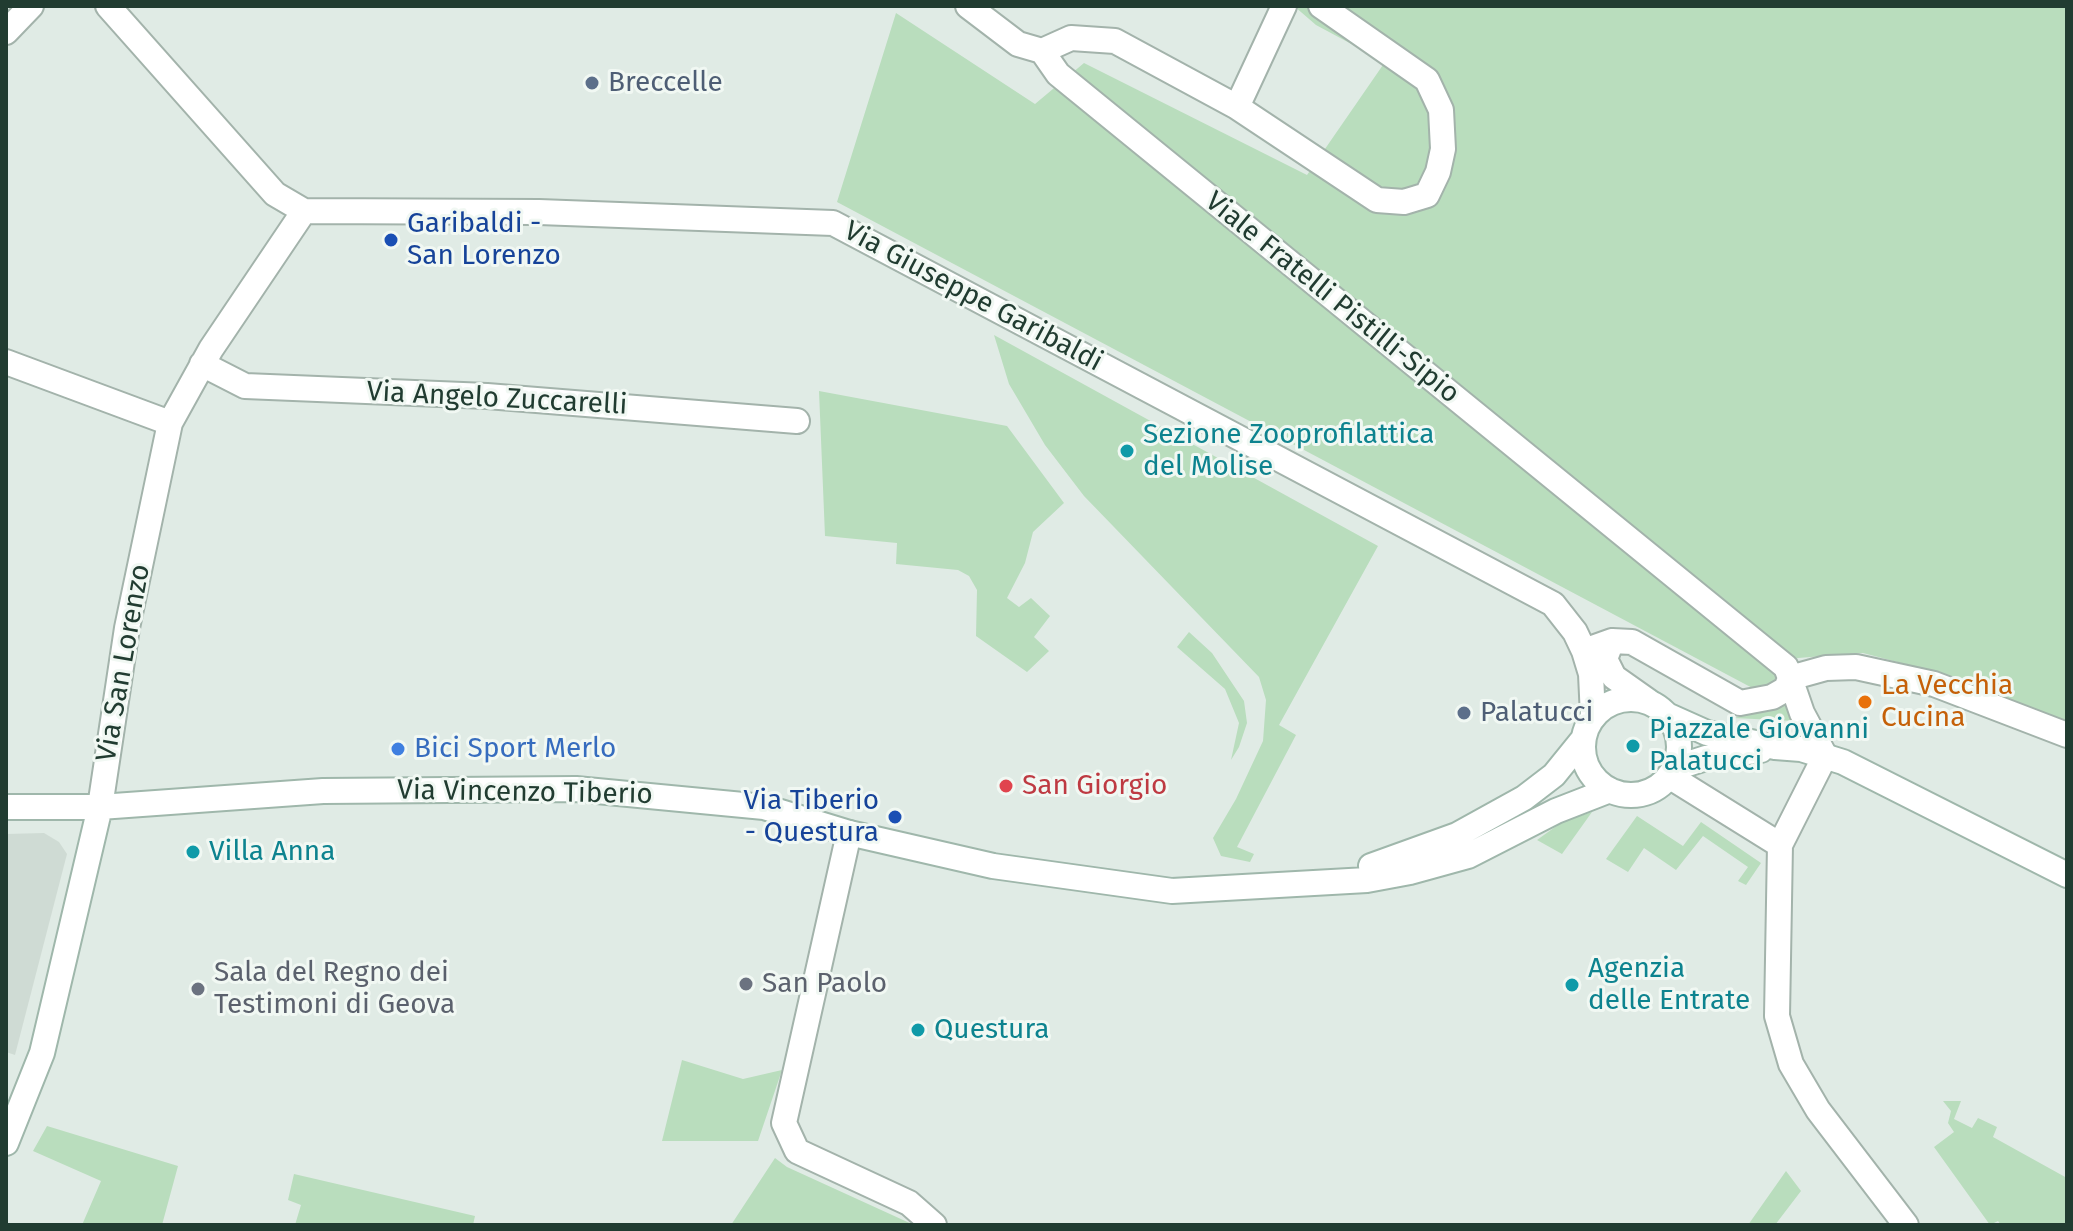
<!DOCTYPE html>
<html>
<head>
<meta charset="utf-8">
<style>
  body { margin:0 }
  #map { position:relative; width:2073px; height:1231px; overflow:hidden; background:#e0ebe5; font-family:"Fira Sans",sans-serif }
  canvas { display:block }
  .frame { position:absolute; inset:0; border:8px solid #213c31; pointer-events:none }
</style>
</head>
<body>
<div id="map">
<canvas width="2073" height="1231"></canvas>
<div class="frame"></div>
</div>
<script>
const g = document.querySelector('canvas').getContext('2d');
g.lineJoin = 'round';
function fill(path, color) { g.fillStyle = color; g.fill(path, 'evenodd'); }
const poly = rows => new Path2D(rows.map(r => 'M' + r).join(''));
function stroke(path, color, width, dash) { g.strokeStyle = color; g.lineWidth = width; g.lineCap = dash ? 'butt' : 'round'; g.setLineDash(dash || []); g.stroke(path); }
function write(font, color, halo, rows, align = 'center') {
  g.font = font + ' "Fira Sans",sans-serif'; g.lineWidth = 6; g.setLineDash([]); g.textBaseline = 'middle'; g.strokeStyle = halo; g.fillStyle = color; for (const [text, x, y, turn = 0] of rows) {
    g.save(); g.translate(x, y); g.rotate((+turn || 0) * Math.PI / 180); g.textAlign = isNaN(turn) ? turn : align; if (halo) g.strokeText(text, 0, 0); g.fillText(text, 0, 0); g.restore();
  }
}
fill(poly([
  [44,833,59,842,67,854,15,1055,6,1052,6,834]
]), '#cfdbd4');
fill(poly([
  [1294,6,2067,6,2067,722,1935,672,1863,653,1798,658,1776,666,1775,684,1758,691,837,202,896,13,1035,104,1084,63,1307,175,1385,62,1316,25],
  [994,335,1378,546,1279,725,1296,735,1237,847,1254,854,1250,862,1221,856,1213,838,1236,799,1263,741,1266,700,1259,677,1084,496,1045,445,1009,384],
  [819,391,1007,426,1064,503,1033,532,1025,563,1007,598,1019,607,1031,598,1050,616,1034,637,1049,651,1027,672,976,636,977,590,969,576,958,570,896,564,897,543,825,536],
  [1189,632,1212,653,1244,701,1247,723,1239,747,1231,760,1239,723,1225,689,1177,647],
  [1786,698,1795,721,1734,718,1769,709],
  [1592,812,1562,854,1537,840,1562,822],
  [1637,816,1683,846,1701,822,1761,863,1746,885,1738,881,1748,867,1703,836,1676,870,1644,848,1628,872,1606,859],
  [682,1060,743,1079,782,1070,758,1141,662,1141],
  [1943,1101,1961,1101,1954,1119,1972,1128,1978,1118,1997,1127,1993,1137,2067,1178,2067,1225,2001,1225,1998,1221,1990,1225,1934,1147,1954,1132,1948,1123,1951,1111],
  [47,1126,178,1166,162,1225,82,1225,101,1181,33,1151],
  [775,1158,787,1167,914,1225,731,1225],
  [1786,1171,1801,1191,1775,1225,1748,1225],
  [294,1174,475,1216,473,1225,295,1225,301,1205,288,1200]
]), '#b9ddbd');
const street = poly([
  [108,6,275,194,304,211,539,212,833,223,1553,604,1575,632,1584,651,1591,674,1593,717],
  [968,6,1018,44,1042,51],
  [1321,6,1427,80,1441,110,1443,149,1438,172,1427,195,1404,202,1377,200,1237,107,1115,41,1071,38,1042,51,1058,74,1786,667,1790,678,1786,689,1772,697,1740,703,1632,642,1612,641,1584,651],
  [6,32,31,6],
  [1237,107,1284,6],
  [6,362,170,423],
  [202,364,245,386,487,396,797,421],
  [1612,641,1605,659,1614,677,1648,701],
  [1669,776,1780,845,1777,1016,1791,1064,1818,1110,1906,1225],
  [100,807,127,628,170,423,211,349,304,211],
  [849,833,784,1123,797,1151,909,1203,934,1225],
  [1780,845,1825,756,1802,713,1790,678,1826,668,1856,667,1934,684,2067,735]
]);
const secondary = poly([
  '1583 747a48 48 0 1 1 96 0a48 48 0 1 1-96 0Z',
  [1669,716,1707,733,1775,747,1801,749,1843,762,2067,875],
  [1675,768,1706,758,1761,750],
  [6,807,100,807,323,791,576,789,764,807,849,833,993,866,1172,891,1367,880,1410,872,1468,856,1556,811,1610,790],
  [1371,866,1457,835,1524,798,1554,775,1584,738],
  [6,1143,42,1053,100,807]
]);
stroke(street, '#a3b3ab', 28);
stroke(secondary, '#9fb7ab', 28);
stroke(street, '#fff', 24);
stroke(secondary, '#fff', 24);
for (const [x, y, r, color] of [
  [592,83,8,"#5c6f8a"],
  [391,240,8,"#1a4fb4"],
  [1127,451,8,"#0f9aa8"],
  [1865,702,8,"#e8710a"],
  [1464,713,8,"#5c6f8a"],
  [1633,746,8,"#0f9aa8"],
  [398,749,8,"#3f7fe0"],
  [1006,786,8,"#e0444e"],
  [895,817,8,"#1a4fb4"],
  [193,852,8,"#0f9aa8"],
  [746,984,8,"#6b7280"],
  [1572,985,8,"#0f9aa8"],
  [198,989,8,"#6b7280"],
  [918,1030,8,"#0f9aa8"]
]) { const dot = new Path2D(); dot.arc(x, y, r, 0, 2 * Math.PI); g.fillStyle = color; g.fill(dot); stroke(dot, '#f1f8f3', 3); }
write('28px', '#4e5e75', '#f1f8f3', [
  ["Breccelle",608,83],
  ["Palatucci",1480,713]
], 'left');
write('28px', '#164399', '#f1f8f3', [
  ["Garibaldi -",407,224],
  ["San Lorenzo",407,256],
  ["Via Tiberio",879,801,"right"],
  ["- Questura",879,833,"right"]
], 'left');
write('28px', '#213c31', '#f1f8f3', [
  ["Via Giuseppe Garibaldi",973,297,28],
  ["Viale Fratelli Pistilli-Sipio",1332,298,39],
  ["Via Angelo Zuccarelli",497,399,3],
  ["Via San Lorenzo",124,663,-80],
  ["Via Vincenzo Tiberio",525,793,1]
]);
write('28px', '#0d838f', '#f1f8f3', [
  ["Sezione Zooprofilattica",1143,435],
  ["del Molise",1143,467],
  ["Piazzale Giovanni",1649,730],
  ["Palatucci",1649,762],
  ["Villa Anna",209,852],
  ["Agenzia",1588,969],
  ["delle Entrate",1588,1001],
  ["Questura",934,1030]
], 'left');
write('28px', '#c56008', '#f1f8f3', [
  ["La Vecchia",1881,686],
  ["Cucina",1881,718]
], 'left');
write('28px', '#366cbe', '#f1f8f3', [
  ["Bici Sport Merlo",414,749]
], 'left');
write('28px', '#be3a42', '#f1f8f3', [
  ["San Giorgio",1022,786]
], 'left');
write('28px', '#5b616d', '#f1f8f3', [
  ["Sala del Regno dei",214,973],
  ["Testimoni di Geova",214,1005],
  ["San Paolo",762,984]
], 'left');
</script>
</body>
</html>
